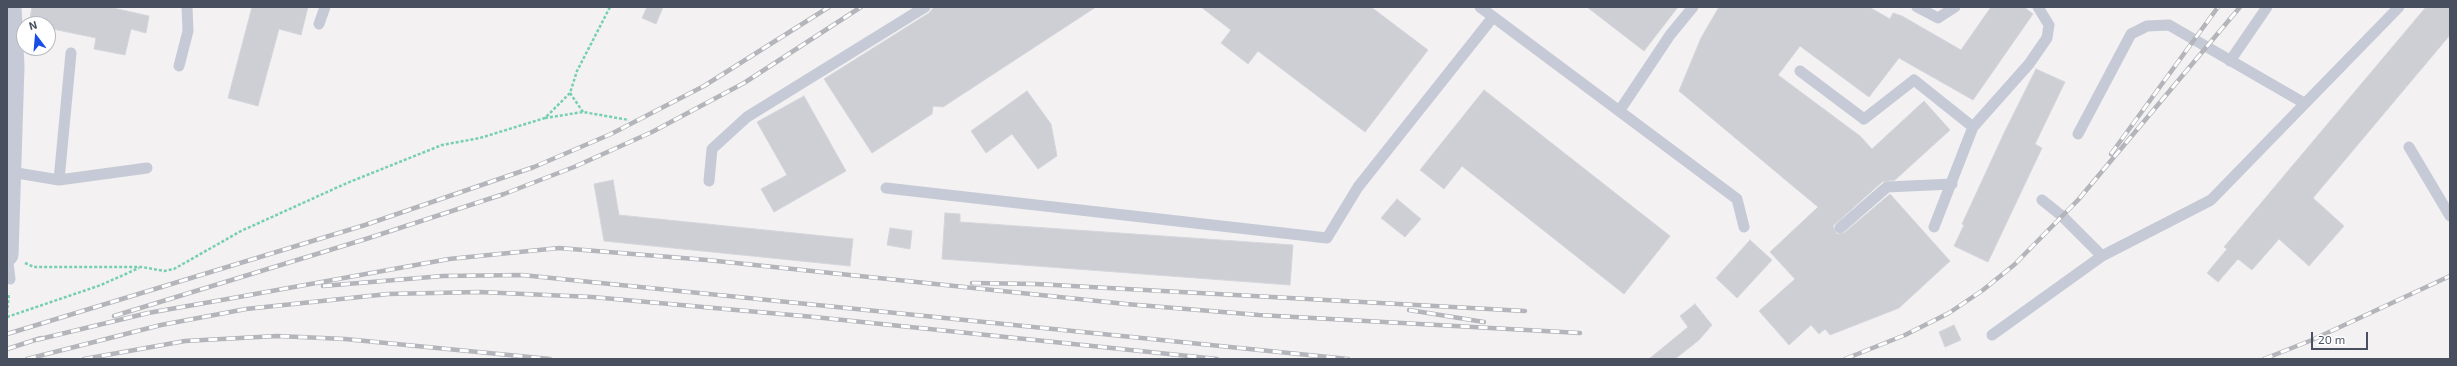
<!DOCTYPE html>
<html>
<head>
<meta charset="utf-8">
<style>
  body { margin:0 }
  #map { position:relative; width:2457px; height:366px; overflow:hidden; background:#f3f1f1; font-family:"Exo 2",sans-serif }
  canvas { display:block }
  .frame { position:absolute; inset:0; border:8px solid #48505f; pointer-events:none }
  .north { position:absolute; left:16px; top:16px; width:40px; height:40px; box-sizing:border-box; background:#fff; border:1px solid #b6b9bf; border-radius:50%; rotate:344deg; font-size:11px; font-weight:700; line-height:16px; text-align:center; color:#48505f }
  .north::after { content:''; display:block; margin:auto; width:14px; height:18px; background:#174ee7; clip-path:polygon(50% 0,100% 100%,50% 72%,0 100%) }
  .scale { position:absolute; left:2311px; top:332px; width:57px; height:18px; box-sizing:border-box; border:2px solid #48505f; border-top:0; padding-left:5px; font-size:12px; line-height:14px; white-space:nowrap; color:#48505f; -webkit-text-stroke:3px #fff; paint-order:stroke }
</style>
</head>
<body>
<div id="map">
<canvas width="2457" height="366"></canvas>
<div class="frame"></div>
<div class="north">N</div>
<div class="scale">20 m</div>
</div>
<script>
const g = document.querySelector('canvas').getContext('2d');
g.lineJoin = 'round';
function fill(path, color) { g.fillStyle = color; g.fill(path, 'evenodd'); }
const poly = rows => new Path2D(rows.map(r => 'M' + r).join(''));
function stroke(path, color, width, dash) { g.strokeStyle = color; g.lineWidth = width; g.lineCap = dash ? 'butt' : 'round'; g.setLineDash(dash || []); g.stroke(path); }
const building = poly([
  [32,7,109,7,149,16,146,33,131,29,125,55,94,49,96,38,48,28,48,24,29,24,32,7],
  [252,7,308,7,301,35,279,29,258,106,228,98,252,7],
  [647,7,663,7,656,24,642,18,647,7],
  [934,7,1096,7,943,107,933,106,932,114,872,153,824,79,929,13,934,7],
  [1201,7,1371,7,1428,50,1365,132,1258,51,1248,64,1221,43,1231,30,1201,7],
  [1587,7,1678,7,1644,51,1587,7],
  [1719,7,1869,7,1890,19,1893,13,1902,16,1961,50,1991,7,2024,7,2033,14,1973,100,1899,58,1869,97,1800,46,1778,75,1860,136,1872,149,1924,101,1950,130,1895,180,1882,182,1833,226,1837,234,1844,233,1890,194,1950,261,1899,308,1830,335,1825,329,1819,334,1811,325,1789,345,1759,311,1795,279,1770,252,1818,207,1679,91,1701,38,1719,7],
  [2426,7,2450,7,2450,35,2313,198,2344,226,2309,266,2279,239,2252,270,2238,259,2218,282,2207,273,2227,249,2224,247,2426,7],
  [2036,69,2065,82,2035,144,2042,148,1988,262,1954,246,1964,225,1962,224,2005,131,2036,69],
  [1484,90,1670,236,1624,294,1462,166,1444,189,1420,170,1484,90],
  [1027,91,1051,124,1057,156,1038,169,1012,134,986,153,971,131,1027,91],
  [804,96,846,171,774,212,761,189,787,175,757,122,804,96],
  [613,180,619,215,853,239,850,266,604,241,594,184,613,180],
  [1397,199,1421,219,1405,237,1381,218,1397,199],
  [945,213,960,214,960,222,1293,245,1290,285,942,259,945,213],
  [890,228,912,231,910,249,887,245,890,228],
  [1750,240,1772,260,1737,298,1716,278,1750,240],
  [1695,304,1712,325,1699,340,1675,359,1649,359,1688,327,1680,316,1695,304],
  [1954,325,1961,340,1945,347,1939,332,1954,325]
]);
fill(building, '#cdcfd5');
stroke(building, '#d5d6dc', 1);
stroke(poly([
  [570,93,583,112],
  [545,118,583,112,629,120],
  [25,263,34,267,142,267,164,271,174,269,241,231,347,183,442,145,480,138,545,118,570,93,577,71,610,7],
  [7,313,9,293],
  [7,317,101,285,139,268]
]), '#77cfb3', 2.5, [3, 2]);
stroke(poly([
  [1480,7,1737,199,1744,227],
  [1917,7,1938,18,1955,7],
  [319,24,325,7],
  [2230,61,2267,7],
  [179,66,188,31,187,7],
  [1800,71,1864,119,1914,80,1973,127],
  [1620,110,1670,35,1693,7],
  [2078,134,2131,34,2147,26,2169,25,2304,103],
  [2409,147,2450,216],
  [11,172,59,180,147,168],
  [59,180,71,53],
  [709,181,712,149,747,117,925,7],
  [886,188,1327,238,1358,187,1493,17],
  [2042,200,2062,216,2102,256],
  [1934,227,1973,127,2029,64,2047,38,2049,25,2038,7],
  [1840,228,1887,187,1952,184],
  [7,255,10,279],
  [1992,335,2102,256,2211,200,2399,7]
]), '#c5cad6', 11);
stroke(poly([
  [8,255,14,66,11,7]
]), '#c5cad6', 21);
const rail = poly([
  [2111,154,2218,7],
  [972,283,1036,284,1525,311],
  [323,286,443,276,522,275,1348,359],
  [244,296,449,259,559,248,707,260,1126,304,1259,315,1580,333],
  [1409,310,1484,322],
  [114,316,369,238,504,194,574,167,652,132,744,83,861,7],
  [7,334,365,225,534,167,611,134,704,86,829,7],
  [36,340,148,313,250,295],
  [7,349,41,338],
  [27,359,161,325,246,309,388,294,479,292,592,297,814,317,1217,359],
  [84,359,185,341,277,336,345,339,550,359],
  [1845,359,1905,335,1949,313,1983,290,2014,265,2078,200,2240,7],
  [2264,359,2312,340,2450,276]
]);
stroke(rail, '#b3b5bb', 4.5);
stroke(rail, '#fff', 3, [9]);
</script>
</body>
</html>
